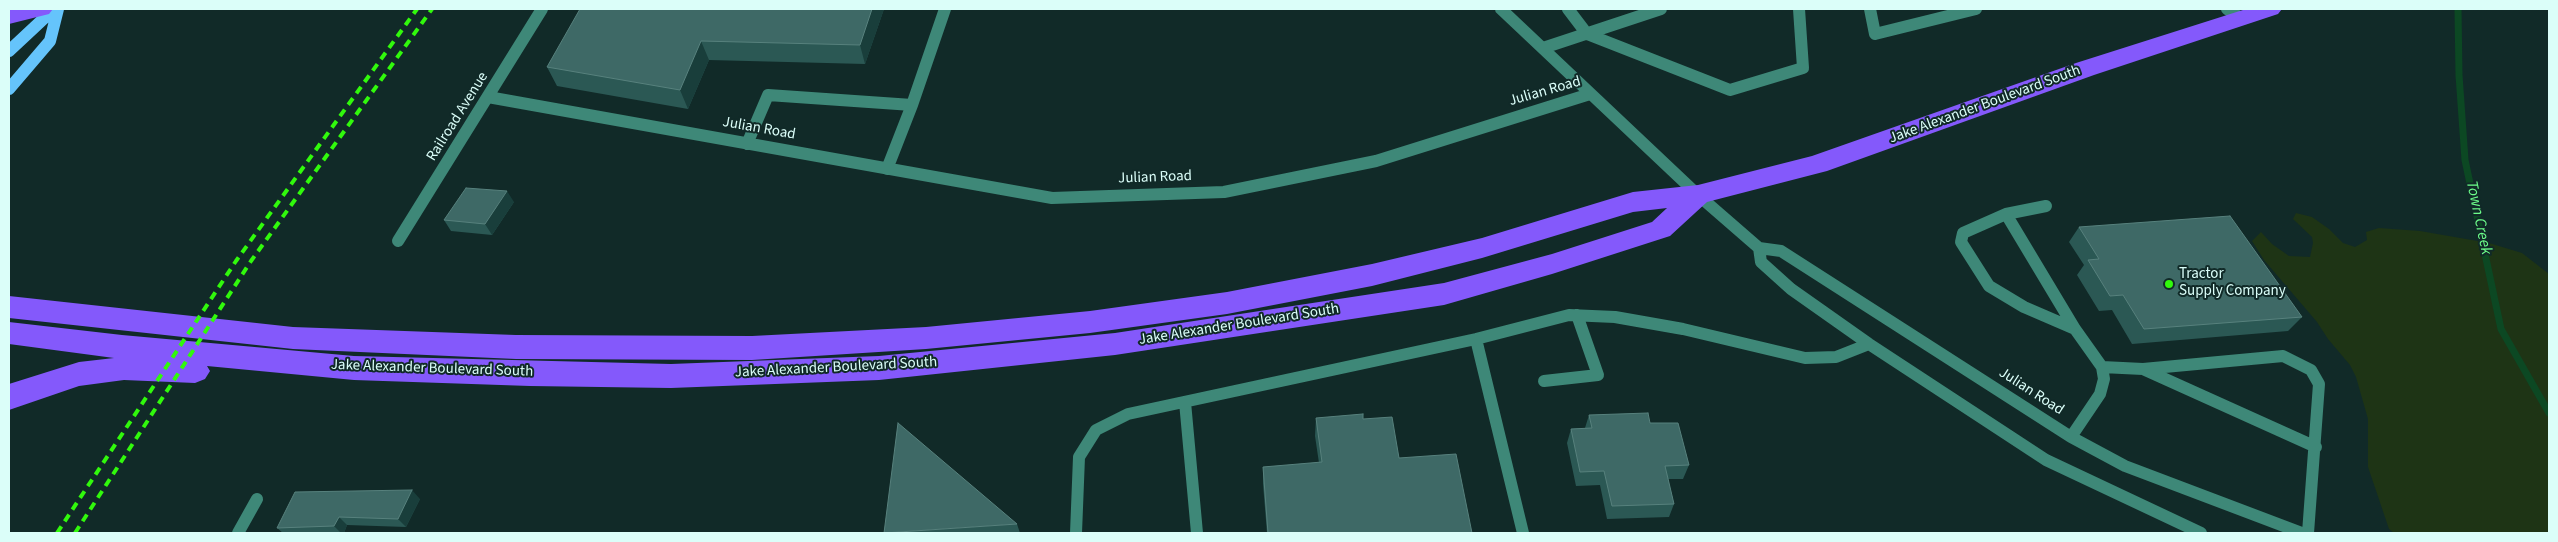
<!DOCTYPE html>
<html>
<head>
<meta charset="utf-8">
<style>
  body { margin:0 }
  #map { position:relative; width:2558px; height:542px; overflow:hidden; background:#112a28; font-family:"Source Sans 3",sans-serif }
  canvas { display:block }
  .frame { position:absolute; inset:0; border:10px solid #dbfef9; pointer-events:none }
</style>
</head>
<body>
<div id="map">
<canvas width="2558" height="542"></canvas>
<div class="frame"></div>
</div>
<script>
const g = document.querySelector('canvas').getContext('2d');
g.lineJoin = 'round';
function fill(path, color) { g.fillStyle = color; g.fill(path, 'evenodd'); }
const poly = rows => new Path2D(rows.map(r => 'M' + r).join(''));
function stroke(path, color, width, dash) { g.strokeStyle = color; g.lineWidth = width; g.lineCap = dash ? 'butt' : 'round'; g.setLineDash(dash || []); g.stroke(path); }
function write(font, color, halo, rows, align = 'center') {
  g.font = font + ' "Source Sans 3",sans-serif'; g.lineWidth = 4; g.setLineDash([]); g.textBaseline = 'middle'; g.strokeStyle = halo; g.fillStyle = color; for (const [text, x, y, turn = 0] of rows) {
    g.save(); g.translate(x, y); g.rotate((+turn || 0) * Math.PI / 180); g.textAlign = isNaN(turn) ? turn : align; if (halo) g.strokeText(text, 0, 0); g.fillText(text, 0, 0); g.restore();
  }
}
fill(poly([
  [2296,213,2312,217,2329,229,2343,243,2355,247,2367,240,2366,232,2379,228,2420,231,2489,243,2522,253,2549,274,2549,533,2394,533,2389,529,2368,467,2368,419,2356,377,2350,365,2328,339,2317,322,2264,260,2252,241,2261,232,2272,244,2289,256,2310,257,2313,243,2312,237,2293,219]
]), '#1e3415');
stroke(poly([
  [2458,9,2459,75,2465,160,2501,329,2549,413]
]), '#0c4823', 7);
stroke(poly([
  [1501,9,1698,195,1759,248,1781,251,2071,437,2125,466,2302,533],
  [1568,9,1587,34,1730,90,1803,68,1799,9],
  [1870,9,1875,34,1976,9],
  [2227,9,2239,17],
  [1543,48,1661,9],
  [488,97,1052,198,1224,192,1376,161,1590,94],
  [912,105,945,9],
  [747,144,768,95,912,105,887,169],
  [2046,206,2006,214,1963,233,1961,242,1989,286,2024,307,2075,329],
  [2006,214,2075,329,2102,367,2104,379,2100,394,2071,437],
  [398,241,542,9],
  [1759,248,1761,262,1791,289,1869,344,2046,460,2201,533],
  [1476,339,1523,533],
  [2102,367,2143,369,2283,356,2311,370,2319,384,2308,533],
  [2143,369,2316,447],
  [1544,381,1598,375,1577,315],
  [1185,402,1197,533],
  [238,533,257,499],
  [1076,533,1079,457,1096,430,1128,414,1476,339,1569,315,1615,317,1683,329,1805,358,1836,357,1869,344]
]), '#3e8878', 12);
stroke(poly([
  [9,51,54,9],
  [9,89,50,41,58,9]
]), '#65c4fb', 12);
fill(poly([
  [9,9,53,9,49,14,9,24,9,9],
  [2246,9,2282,9,2278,14,2094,75,1827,171,1707,202,1670,236,1552,274,1444,305,1115,355,879,380,671,388,530,386,354,380,207,366,210,371,205,379,195,383,124,380,79,386,9,410,9,384,79,362,114,358,9,344,9,322,122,335,354,356,671,364,879,356,1115,333,1444,283,1552,254,1652,222,1667,208,1633,212,1482,258,1372,286,1227,314,1090,333,926,349,752,360,516,359,293,349,9,318,9,296,293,327,516,335,752,336,926,327,1090,311,1227,292,1372,264,1482,238,1633,192,1698,185,1812,156,2076,63,2246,9]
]), '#8459fb');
stroke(poly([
  [57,533,236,261,417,9],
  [75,533,251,261,432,9]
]), '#31f90c', 4, [8, 6]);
fill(poly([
  [884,9,865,64,709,60,688,109,557,86,547,67],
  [514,202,492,235,451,231,444,220],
  [2079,227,2302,317,2288,331,2132,344,2112,310,2099,311,2077,275,2084,265,2069,242],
  [1589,415,1650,423,1689,465,1683,479,1668,479,1674,504,1669,517,1607,519,1600,485,1576,486,1567,443,1571,429,1585,428],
  [1316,418,1363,419,1399,458,1472,533,1267,533,1263,484,1263,467,1319,463,1315,436],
  [420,499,406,527,347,525,344,533,283,533,277,528],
  [1017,524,1020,533,884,533]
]), '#2b5854');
fill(poly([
  [872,9,884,9,865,64,860,45],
  [701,41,709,60,688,109,680,90],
  [507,191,514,202,492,235,485,224],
  [412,490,420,499,406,527,398,519],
  [339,517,347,525,344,533,341,533,334,526]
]), '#193e3b');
const building = poly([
  [580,9,872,9,860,45,701,41,680,90,547,67,580,9],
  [466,188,507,191,485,224,444,220,466,188],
  [2230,216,2302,317,2144,329,2123,295,2110,296,2088,260,2099,259,2079,227,2230,216],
  [1648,413,1650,423,1678,423,1689,465,1665,466,1674,504,1612,506,1604,471,1580,472,1571,429,1592,428,1589,415,1648,413],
  [1363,414,1363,419,1392,417,1399,458,1456,454,1472,533,1268,533,1263,467,1322,462,1316,418,1363,414],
  [898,423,1017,524,884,533,898,423],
  [412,490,398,519,339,517,334,526,277,528,295,492,412,490]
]);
fill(building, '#3e6966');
stroke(building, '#57817d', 1);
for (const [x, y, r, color] of [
  [2169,284,5,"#31f90c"]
]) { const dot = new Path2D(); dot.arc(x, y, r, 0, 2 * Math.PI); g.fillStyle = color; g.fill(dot); stroke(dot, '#112a28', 2); }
write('15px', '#dbfef9', '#112a28', [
  ["Julian Road",1545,92,-16],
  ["Jake Alexander Boulevard South",1985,105,-20],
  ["Railroad Avenue",458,117,-58],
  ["Julian Road",759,129,10],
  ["Julian Road",1155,178,-2],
  ["Jake Alexander Boulevard South",1239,325,-9],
  ["Jake Alexander Boulevard South",836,368,-3],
  ["Jake Alexander Boulevard South",432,369,2],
  ["Julian Road",2031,392,33]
]);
write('15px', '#dbfef9', '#112a28', [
  ["Tractor",2179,275],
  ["Supply Company",2179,292]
], 'left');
write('italic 16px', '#6cfc8a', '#112a28', [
  ["Town Creek",2478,218,78]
]);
</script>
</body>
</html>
